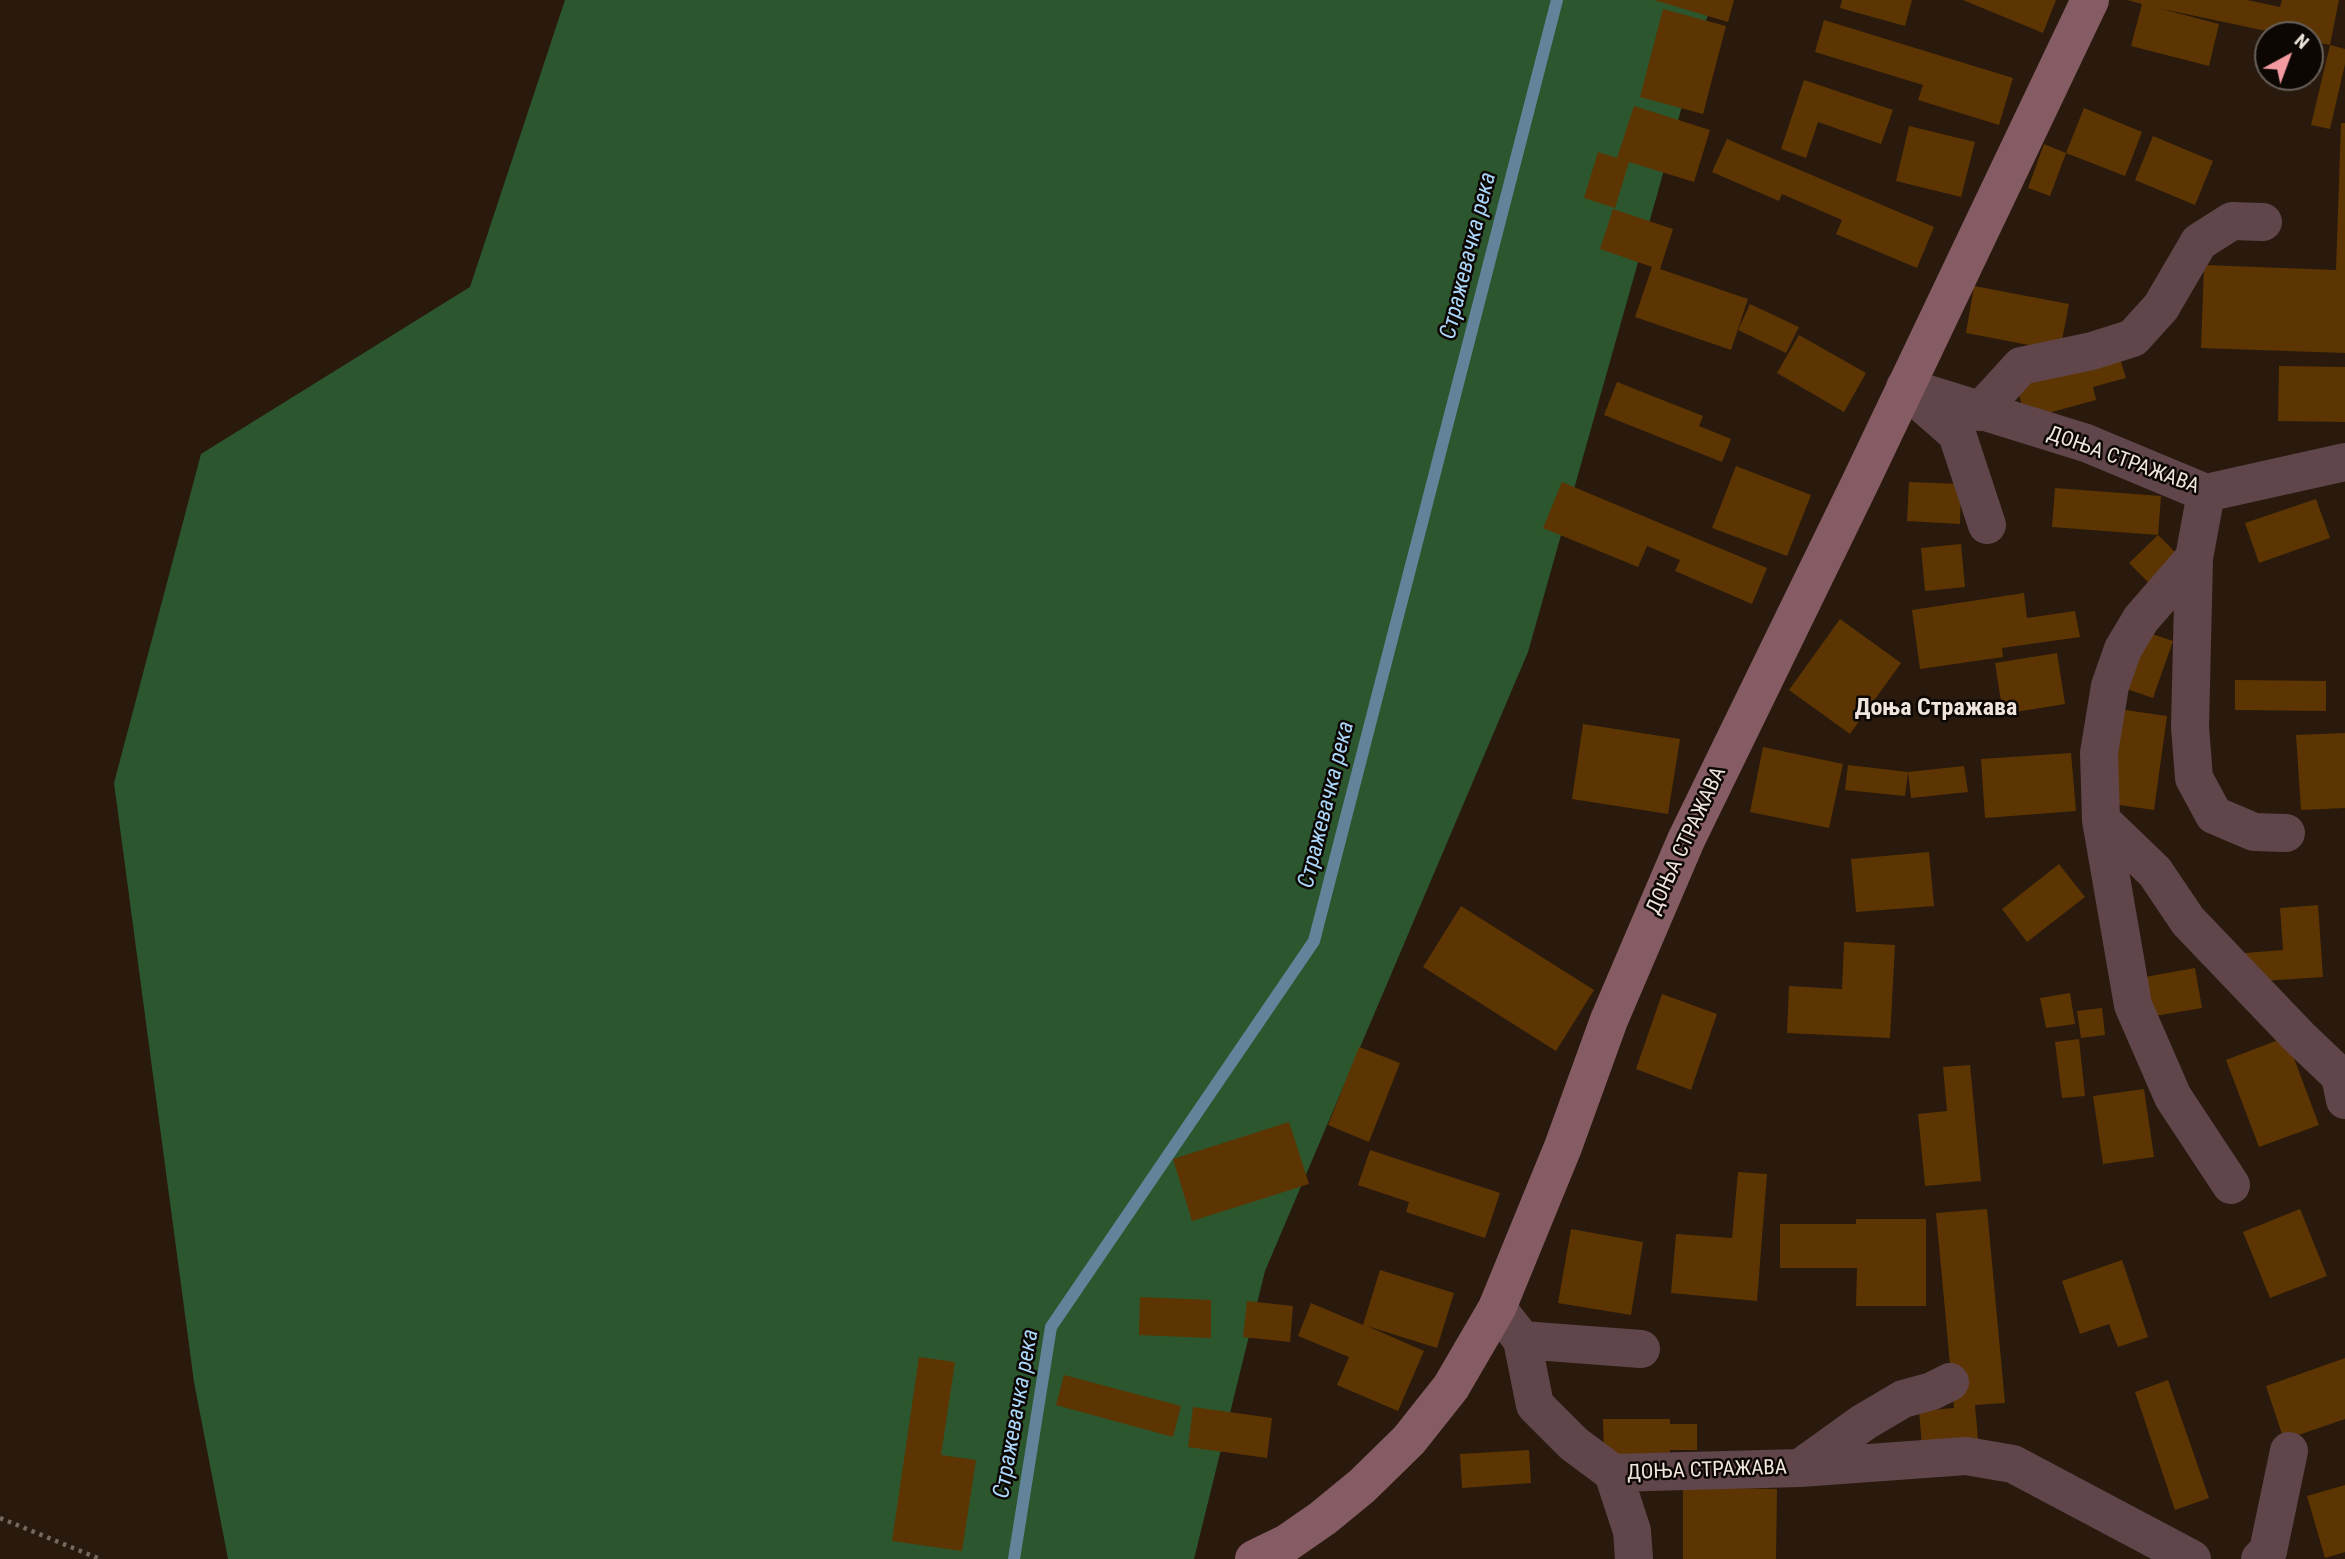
<!DOCTYPE html>
<html>
<head>
<meta charset="utf-8">
<style>
  body { margin:0 }
  #map { position:relative; width:2345px; height:1559px; overflow:hidden; background:#291a0d; font-family:"Roboto Condensed",sans-serif }
  canvas { display:block }
  .north { position:absolute; left:2254px; top:21px; width:70px; height:70px; box-sizing:border-box; background:#0d0703; border:2px solid #67605a; border-radius:50%; rotate:41deg; font-size:19px; font-weight:700; line-height:28px; text-align:center; color:#efe5dc }
  .north::after { content:''; display:block; margin:auto; width:24px; height:32px; background:#f49aa1; clip-path:polygon(50% 0,100% 100%,50% 72%,0 100%) }
</style>
</head>
<body>
<div id="map">
<canvas width="2345" height="1559"></canvas>
<div class="north">N</div>
</div>
<script>
const g = document.querySelector('canvas').getContext('2d');
g.lineJoin = 'round';
function fill(path, color) { g.fillStyle = color; g.fill(path, 'evenodd'); }
const poly = rows => new Path2D(rows.map(r => 'M' + r).join(''));
function stroke(path, color, width, dash) { g.strokeStyle = color; g.lineWidth = width; g.lineCap = dash ? 'butt' : 'round'; g.setLineDash(dash || []); g.stroke(path); }
function write(font, color, halo, rows, align = 'center') {
  g.font = font + ' "Roboto Condensed",sans-serif'; g.lineWidth = 5; g.setLineDash([]); g.textBaseline = 'middle'; g.strokeStyle = halo; g.fillStyle = color; for (const [text, x, y, turn = 0] of rows) {
    g.save(); g.translate(x, y); g.rotate((+turn || 0) * Math.PI / 180); g.textAlign = isNaN(turn) ? turn : align; if (halo) g.strokeText(text, 0, 0); g.fillText(text, 0, 0); g.restore();
  }
}
fill(poly([
  [565,0,1712,0,1528,652,1265,1271,1194,1559,228,1559,194,1382,114,783,201,454,470,287]
]), '#2c572e');
stroke(poly([
  [1014,1559,1051,1327,1314,941,1557,0]
]), '#63839b', 12);
fill(poly([
  [1654,0,1734,0,1728,22],
  [1842,0,1912,0,1905,26,1840,8],
  [1963,0,2056,0,2043,33],
  [2127,0,2247,0,2280,7,2282,0,2339,0,2330,45,2310,41,2310,35,2285,35,2158,8,2219,24,2209,66,2131,46,2142,4],
  [1663,9,1726,26,1703,114,1640,97],
  [1824,20,2013,78,1999,125,1918,100,1923,85,1815,52],
  [2330,45,2345,49,2345,64,2330,129,2311,125],
  [1804,80,1893,110,1881,144,1818,122,1806,158,1781,149],
  [1634,106,1710,130,1694,182,1629,162,1615,208,1584,198,1598,152,1617,158],
  [2084,108,2142,132,2125,176,2066,153],
  [2341,123,2345,123,2345,353,2201,348,2204,265,2336,270],
  [1909,126,1975,142,1961,197,1896,181],
  [2153,136,2213,161,2195,205,2135,180],
  [1727,139,1934,227,1917,268,1836,234,1842,220,1782,194,1779,201,1712,172],
  [2044,144,2066,153,2050,196,2028,188],
  [1613,209,1673,229,1660,269,1748,299,1731,350,1635,317,1652,267,1600,249],
  [1974,286,2069,304,2060,351,1966,333],
  [1750,304,1799,327,1786,353,1738,330],
  [1799,335,1866,373,1844,412,1777,373],
  [2118,352,2126,378,2093,387,2096,400,2026,419,2015,381],
  [2279,366,2345,367,2345,422,2278,421],
  [1617,382,1703,416,1699,426,1731,439,1722,462,1604,415],
  [1736,466,1811,495,1787,556,1712,528],
  [1562,482,1767,568,1752,604,1675,571,1680,560,1647,546,1638,567,1543,528],
  [1909,482,1961,484,1960,524,1907,521],
  [2055,488,2161,496,2158,535,2052,527],
  [2316,499,2330,538,2259,563,2245,523],
  [2158,535,2179,556,2150,584,2129,563],
  [1961,544,1965,587,1925,591,1921,548],
  [2024,593,2027,618,2075,611,2080,637,2002,648,2003,657,1920,669,1912,610],
  [1840,619,1901,663,1850,734,1789,690],
  [2140,630,2173,641,2153,698,2121,687],
  [2057,653,2065,704,2003,714,1995,663],
  [2235,680,2326,681,2326,711,2235,710],
  [2118,709,2167,716,2154,810,2106,803],
  [1583,724,1680,739,1668,814,1572,799],
  [2345,733,2345,808,2301,810,2296,735],
  [1763,747,1843,764,1829,828,1750,812],
  [2071,753,2076,811,1985,818,1981,759],
  [1848,765,1908,772,1964,766,1968,792,1911,798,1908,772,1905,796,1845,790],
  [1929,852,1934,906,1856,912,1851,859],
  [2059,864,2085,897,2027,942,2002,909],
  [2318,905,2323,977,2248,982,2245,953,2283,950,2280,908],
  [1461,906,1594,990,1556,1051,1423,967],
  [1844,942,1895,945,1890,1038,1787,1033,1789,986,1842,989],
  [2195,968,2202,1008,2142,1018,2134,979],
  [2070,993,2075,1024,2046,1028,2040,998],
  [1662,994,1717,1014,1691,1090,1636,1069],
  [2102,1008,2105,1035,2081,1038,2077,1011],
  [2286,1037,2319,1125,2259,1147,2226,1060],
  [2079,1039,2085,1096,2062,1098,2055,1042],
  [1359,1047,1400,1063,1369,1142,1328,1125],
  [1970,1065,1981,1181,1925,1186,1918,1114,1947,1111,1943,1067],
  [2144,1089,2154,1157,2103,1164,2093,1096],
  [1289,1122,1309,1184,1192,1221,1173,1159],
  [1370,1150,1500,1193,1485,1238,1406,1212,1409,1202,1358,1185],
  [1738,1172,1767,1174,1757,1301,1671,1293,1676,1234,1732,1238],
  [1987,1209,2005,1403,1975,1405,1978,1440,1922,1445,1919,1411,1954,1408,1936,1213],
  [2300,1209,2327,1276,2270,1298,2243,1232],
  [1856,1219,1926,1219,1926,1306,1856,1306,1857,1268,1780,1268,1780,1224,1856,1224],
  [1571,1229,1643,1242,1631,1315,1558,1303],
  [2122,1260,2148,1337,2118,1347,2109,1324,2080,1334,2062,1281],
  [1380,1270,1454,1293,1437,1348,1367,1326,1424,1351,1398,1411,1337,1385,1349,1357,1298,1336,1311,1303,1363,1325],
  [1140,1297,1211,1300,1211,1338,1139,1335],
  [1247,1301,1293,1306,1290,1342,1243,1337],
  [919,1357,955,1362,941,1455,976,1460,962,1551,892,1541],
  [2345,1358,2345,1419,2284,1440,2266,1386],
  [1064,1375,1181,1406,1173,1437,1056,1405],
  [2168,1380,2209,1498,2175,1510,2135,1392],
  [1193,1407,1272,1418,1267,1458,1188,1447],
  [1603,1419,1670,1419,1670,1424,1697,1424,1697,1450,1670,1450,1670,1458,1604,1458],
  [1529,1450,1531,1483,1462,1488,1460,1454],
  [2345,1485,2345,1552,2325,1558,2307,1496],
  [1683,1487,1777,1489,1776,1559,1683,1559]
]), '#5d3503');
stroke(poly([
  [0,1518,100,1559]
]), '#76695e', 4.5, [3.5, 5]);
stroke(poly([
  [1905,387,2086,443,2206,493,2345,462],
  [1915,397,1957,434,1987,525],
  [1979,412,2021,366,2092,351,2133,338,2161,307,2199,242,2232,221,2263,222],
  [2206,493,2194,558,2190,727,2194,778,2214,815,2254,832,2286,833],
  [2194,558,2141,619,2123,649,2110,686,2099,753,2101,820,2133,1005,2173,1097,2231,1185],
  [2101,820,2155,872,2188,921,2299,1037,2340,1076,2345,1100],
  [1497,1308,1522,1340,1535,1405,1574,1444,1613,1473,1800,1468,1966,1456,2013,1464,2192,1559],
  [1522,1340,1641,1349],
  [1800,1468,1864,1422,1903,1399,1932,1391,1950,1382],
  [1613,1473,1632,1531,1634,1559],
  [2260,1559,2268,1551,2289,1451]
]), '#60464b', 38);
stroke(poly([
  [1254,1559,1287,1543,1323,1518,1362,1486,1409,1440,1451,1387,1497,1308,1563,1147,1609,1020,1686,840,1860,483,2090,0]
]), '#865c64', 38);
write('21px', '#efe5dc', '#0d0703', [
  ["ДОЊА СТРАЖАВА",2123,461,20],
  ["ДОЊА СТРАЖАВА",1687,841,-65],
  ["ДОЊА СТРАЖАВА",1707,1471,-2]
]);
write('italic 23px', '#acd7fb', '#0d0703', [
  ["Стражевачка река",1469,256,-76],
  ["Стражевачка река",1327,805,-76],
  ["Стражевачка река",1017,1414,-80]
]);
write('bold 24px', '#efe5dc', '#0d0703', [
  ["Доња Стражава",1936,709]
]);
</script>
</body>
</html>
